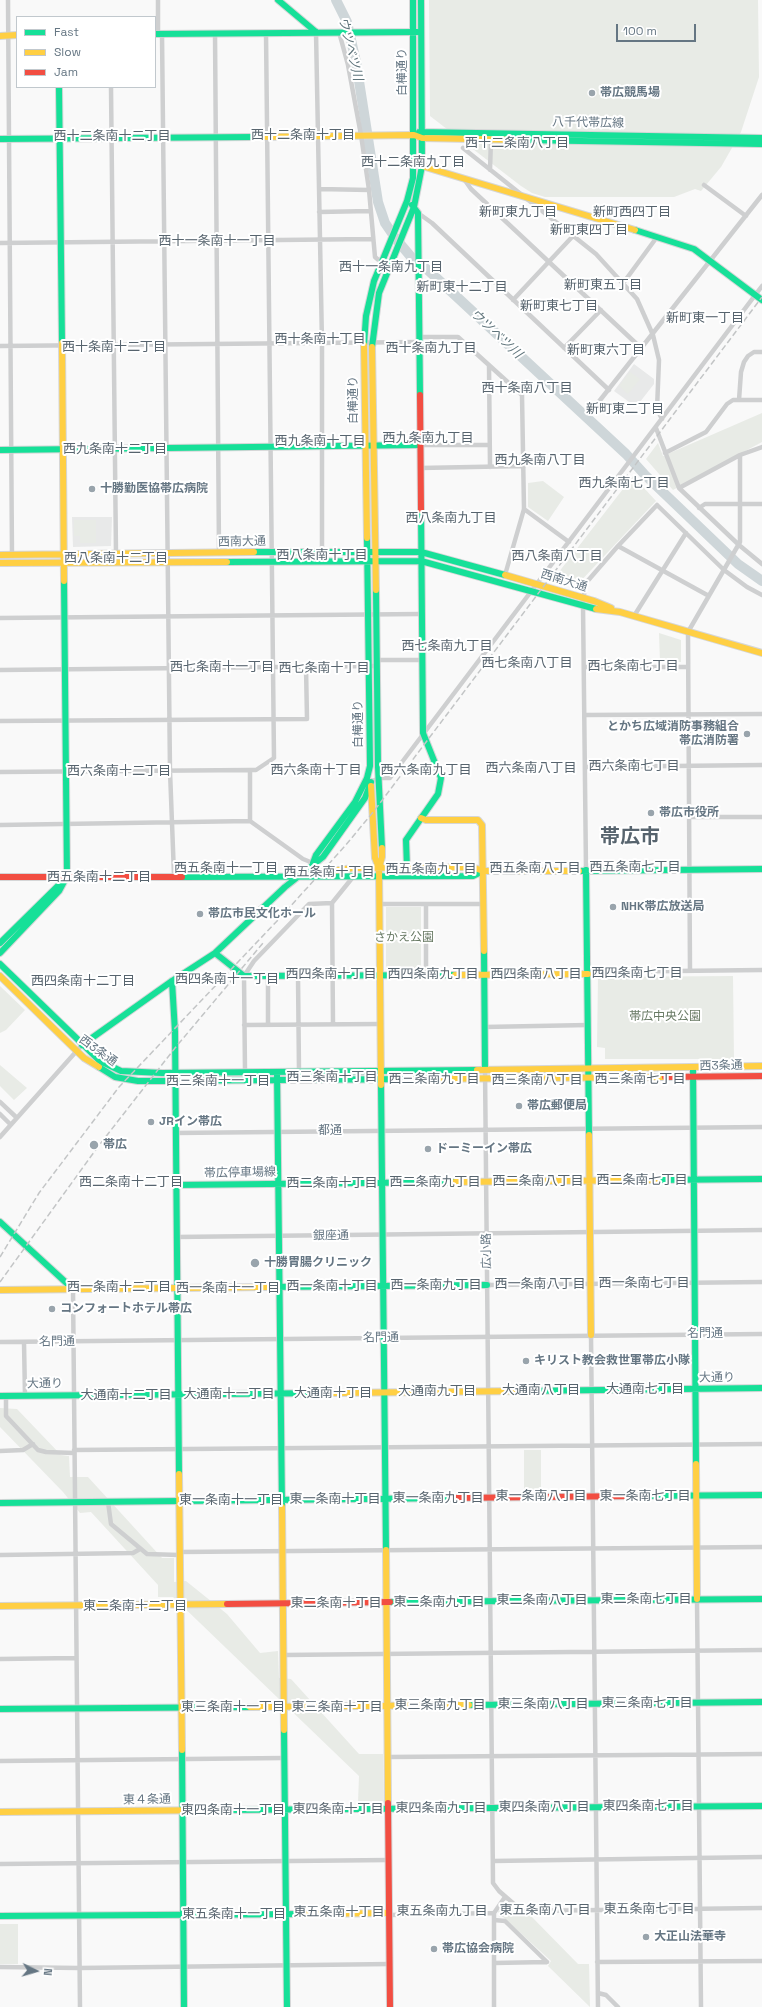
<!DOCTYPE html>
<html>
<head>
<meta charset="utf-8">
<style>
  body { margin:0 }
  #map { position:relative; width:762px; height:2007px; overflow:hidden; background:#f9f9f9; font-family:"Space Grotesk",sans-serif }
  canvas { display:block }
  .legend { position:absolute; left:16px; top:16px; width:140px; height:72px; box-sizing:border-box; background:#fff; border:1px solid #c1c8cd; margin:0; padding:5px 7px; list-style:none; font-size:12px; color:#657683 }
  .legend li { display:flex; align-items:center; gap:8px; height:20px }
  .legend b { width:20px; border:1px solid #c1c8cd }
  .north { position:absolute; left:16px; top:1951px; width:40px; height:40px; -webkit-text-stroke:3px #fff; paint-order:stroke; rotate:95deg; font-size:11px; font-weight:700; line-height:16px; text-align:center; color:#657683 }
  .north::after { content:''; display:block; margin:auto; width:14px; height:18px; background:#657683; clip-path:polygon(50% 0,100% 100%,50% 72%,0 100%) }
  .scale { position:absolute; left:616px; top:24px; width:80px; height:18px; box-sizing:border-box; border:2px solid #657683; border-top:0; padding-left:5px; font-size:12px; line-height:14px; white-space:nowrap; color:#657683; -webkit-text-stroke:3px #fff; paint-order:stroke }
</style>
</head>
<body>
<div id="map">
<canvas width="762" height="2007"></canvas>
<ul class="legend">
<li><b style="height:5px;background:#16e098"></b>Fast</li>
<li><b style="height:5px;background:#ffcf43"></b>Slow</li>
<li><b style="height:5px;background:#f24e42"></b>Jam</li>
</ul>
<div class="north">N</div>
<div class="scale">100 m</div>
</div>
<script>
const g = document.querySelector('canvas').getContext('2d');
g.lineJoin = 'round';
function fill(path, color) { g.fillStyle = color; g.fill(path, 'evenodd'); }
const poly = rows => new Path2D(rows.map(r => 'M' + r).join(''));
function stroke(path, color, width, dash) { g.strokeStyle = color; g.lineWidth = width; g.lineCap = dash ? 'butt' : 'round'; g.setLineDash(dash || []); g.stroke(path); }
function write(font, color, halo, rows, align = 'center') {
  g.font = font + ' "Space Grotesk","Noto Sans JP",sans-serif'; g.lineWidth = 4; g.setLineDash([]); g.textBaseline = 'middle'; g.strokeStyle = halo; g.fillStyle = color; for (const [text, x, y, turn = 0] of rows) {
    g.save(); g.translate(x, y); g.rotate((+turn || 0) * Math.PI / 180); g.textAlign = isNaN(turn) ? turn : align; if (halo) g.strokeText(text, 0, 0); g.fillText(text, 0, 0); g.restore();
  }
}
fill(poly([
  [634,364,654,379,654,384,636,407,614,391],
  [72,517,112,517,111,546,73,547]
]), '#e8e9e9');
fill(poly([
  [429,0,758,0,759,77,741,132,721,167,701,191,695,189,674,197,545,197,532,193,521,186,430,116],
  [630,372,640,379,628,394,619,386],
  [762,413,762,442,673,490,646,459,658,443,663,456],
  [633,476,656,501,577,585,555,577],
  [543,481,564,497,548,521,528,507,528,483],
  [74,520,96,520,96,543,80,543,80,536,74,536],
  [659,633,681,640,681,662,660,662],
  [386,907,421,907,421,968,386,968],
  [733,976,734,1059,605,1059,605,1048,597,1047,598,977],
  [0,986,25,1010,6,1030,0,1033],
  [0,1065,27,1088,14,1100,0,1086],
  [0,1408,17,1409,61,1455,69,1456,70,1477,88,1477,162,1558,174,1558,174,1582,186,1581,227,1614,260,1653,278,1651,279,1678,291,1679,359,1754,383,1754,384,1803,358,1802,359,1776,173,1597,158,1597,158,1585,91,1512,80,1513,63,1492,0,1427],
  [524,1450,541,1450,541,1490,524,1490],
  [507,1904,521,1916,530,1915,578,1964,589,1964,590,2007,548,1966,551,1961,503,1917,499,1917,498,1911],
  [0,1924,18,1924,18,1964,0,1964]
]), '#e8ebe6');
stroke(poly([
  [352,70,357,70]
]), '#ced6d9', 1.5);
stroke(poly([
  [336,0,347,22,356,62,378,202,385,223,396,239,412,258,429,271,626,454,645,475,738,564,762,581]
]), '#ced6d9', 10);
const fast = poly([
  [278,0,316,32],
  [155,34,417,32],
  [59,87,62,343],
  [419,132,762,138],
  [0,139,254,137],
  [520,140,762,144],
  [412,205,418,213,420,395],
  [635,230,694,249,762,300],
  [364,345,366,316,374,281,407,201,413,178,413,0],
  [372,347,379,293,414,207,422,166,421,0],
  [0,450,419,445],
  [254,552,421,552,505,575],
  [227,562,421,561,596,609],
  [376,590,378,767,382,848],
  [313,863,316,855,355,802,367,778,370,766,367,538],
  [407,868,406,840,438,794,441,778,423,733,421,510],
  [586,870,589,1135],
  [579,871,762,869],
  [182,877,473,876,483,871],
  [0,943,65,879],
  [484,951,485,1069],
  [0,953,59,891,67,876,64,581],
  [215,953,244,976,455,975],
  [0,964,100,1061,121,1071,162,1073,477,1070],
  [172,981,175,1032,179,1474],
  [82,1045,172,981,215,953,285,887,323,857,365,798,371,782],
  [99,1067,115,1077,138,1081,415,1079],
  [693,1068,696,1464],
  [277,1072,282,1507],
  [381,1085,386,1550],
  [656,1180,762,1179],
  [175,1185,455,1182],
  [0,1222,73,1289],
  [267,1287,487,1285],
  [522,1391,762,1388],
  [0,1396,331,1393],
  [636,1496,762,1495],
  [0,1503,452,1498],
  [390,1602,762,1599],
  [469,1705,762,1702],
  [0,1709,250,1707],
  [284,1730,287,2007],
  [182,1750,184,2007],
  [222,1810,762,1806],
  [0,1916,305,1914]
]);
const slow = poly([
  [0,36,17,35],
  [254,137,414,135,422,138,520,140],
  [422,166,635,230],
  [62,343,64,581],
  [364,345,367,538],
  [372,347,376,590],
  [0,555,254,552],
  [0,563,227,562],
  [505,575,594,601,611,608],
  [596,609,620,612,762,653],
  [371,786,375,858,379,868],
  [421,818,426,820,478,820,482,825,484,951],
  [319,873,353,868,472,867,483,871,579,871],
  [455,975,588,974],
  [0,976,84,1058,99,1067],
  [477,1070,762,1066],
  [415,1079,665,1077],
  [381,1085,379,868,382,857,382,848],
  [589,1135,591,1335],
  [455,1182,656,1180],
  [0,1290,267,1287],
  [331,1393,522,1391],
  [696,1464,697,1599],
  [179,1474,182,1750],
  [282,1507,284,1730],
  [386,1550,388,1803],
  [0,1606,227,1604],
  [250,1707,469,1705],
  [0,1812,222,1810],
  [305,1914,389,1913]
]);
const jam = poly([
  [420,395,421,510],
  [0,877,182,877],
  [665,1077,762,1076],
  [452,1498,636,1496],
  [227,1604,390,1602],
  [388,1803,390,2007]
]);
stroke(fast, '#d5d6d7', 8);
stroke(slow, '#d5d6d7', 8);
stroke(jam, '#d5d6d7', 8);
stroke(poly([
  [8,0,12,555],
  [158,0,158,34],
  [316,32,322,343,322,552],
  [339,32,348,65,361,135,369,190,375,257,382,263],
  [215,33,219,553],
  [162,34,170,771,174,875],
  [111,87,116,554],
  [463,148,596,254,637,299,653,335,659,360,657,409,662,419],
  [490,170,491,139],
  [464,179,471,189,641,348],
  [704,185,746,216],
  [319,189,369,190],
  [319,212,370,211],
  [418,213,432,223,609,390],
  [0,243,372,239],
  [624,282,657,237],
  [513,300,573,236],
  [419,337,458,337,522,395,524,509,505,575],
  [0,346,419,342],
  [564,348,601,310],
  [489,365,490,467],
  [739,400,741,372,744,362,748,356,754,352,762,352],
  [597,404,762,195],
  [656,428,679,488,739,545,762,564],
  [419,445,489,445],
  [665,453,706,432,727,404,733,400,762,400],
  [420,468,524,466],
  [679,488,740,455,762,447],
  [699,508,705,504,762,504],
  [524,509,569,542],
  [618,546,709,596],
  [634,616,686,533],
  [0,618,421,614],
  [377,660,422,660],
  [585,667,688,667],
  [0,670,377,666],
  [585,715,762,714],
  [0,721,307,719,306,667],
  [585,767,762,765],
  [250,770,256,770,274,758,266,33],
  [0,772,250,770,250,821],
  [371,782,379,778,390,778,762,286],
  [689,817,762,817],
  [0,825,250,821,303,859,313,863],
  [586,870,583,605,585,584,618,546,657,505,724,570,747,587,762,595],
  [380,904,483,904],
  [690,971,688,632,740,542,740,455],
  [588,972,762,970],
  [426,975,426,904],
  [298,976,299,1072],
  [268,977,268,1025],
  [333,1024,332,903,353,877],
  [244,1025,381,1024],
  [484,1027,588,1025],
  [485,1069,493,1883,499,1891,522,1911,762,1908],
  [245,1072,244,976,254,961,309,904,332,903],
  [0,1102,16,1117],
  [0,1114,10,1124],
  [175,1133,762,1127],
  [0,1137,82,1045],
  [176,1237,762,1230],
  [487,1285,762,1282],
  [73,1289,80,2007],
  [591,1335,598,2007],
  [0,1342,762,1334],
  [24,1342,25,1396],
  [6,1396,6,1416,38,1450,46,1452,74,1453],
  [74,1450,762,1444],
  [0,1451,23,1450,33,1444],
  [108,1502,111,1524,147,1554,179,1555],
  [179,1552,762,1547],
  [0,1555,133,1553,140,1549],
  [697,1599,701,2007],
  [284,1655,762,1650],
  [0,1659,76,1658],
  [388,1757,762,1754],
  [0,1761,284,1758],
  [493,1861,762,1857],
  [0,1864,389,1860],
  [389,1915,494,1913],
  [494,1920,505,1921,547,1962],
  [597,1962,762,1961],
  [494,1963,547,1962],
  [0,1967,79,1968,390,1964],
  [598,1993,606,1995,618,2007],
  [494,2007,494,1913,505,1897]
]), '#cecfd0', 4.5);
stroke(fast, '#16e098', 6);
stroke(slow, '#ffcf43', 6);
stroke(jam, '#f24e42', 6);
stroke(poly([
  [0,1257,39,1193,119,1087,278,920,345,846,374,811,762,297],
  [0,1282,97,1148,175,1048,263,943]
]), '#c3c5c6', 1.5, [6, 3]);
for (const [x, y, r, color] of [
  [592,93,4,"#99a4ac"],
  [92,489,4,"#99a4ac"],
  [747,734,4,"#99a4ac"],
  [651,813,4,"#99a4ac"],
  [613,907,4,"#99a4ac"],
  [200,914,4,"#99a4ac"],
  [519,1106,4,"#99a4ac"],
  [151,1122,4,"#99a4ac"],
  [94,1145,5,"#99a4ac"],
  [428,1149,4,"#99a4ac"],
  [255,1263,5,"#99a4ac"],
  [52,1309,4,"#99a4ac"],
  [526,1361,4,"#99a4ac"],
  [646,1937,4,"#99a4ac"],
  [434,1949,4,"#99a4ac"]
]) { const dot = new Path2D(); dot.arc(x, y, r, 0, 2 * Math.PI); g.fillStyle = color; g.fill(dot); stroke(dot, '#fff', 1.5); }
write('12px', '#657683', '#fff', [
  ["白樺通り",403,72,-90],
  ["八千代帯広線",588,123,1],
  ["白樺通り",354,400,-90],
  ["西南大通",242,542,-1],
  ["西南大通",564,581,17],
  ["白樺通り",359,724,-90],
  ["西3条通",98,1051,36],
  ["西3条通",721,1066,-1],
  ["都通",330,1131],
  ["帯広停車場線",240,1173,-1],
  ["銀座通",331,1236,-1],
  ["広小路",487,1251,-91],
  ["名門通",705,1334],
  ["名門通",381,1338,-1],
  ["名門通",57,1342,-1],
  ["大通り",717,1378,-1],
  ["大通り",45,1384,-1],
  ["東４条通",147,1800,-1]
]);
write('bold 12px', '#657683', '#fff', [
  ["帯広競馬場",600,93],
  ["十勝勤医協帯広病院",100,489],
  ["とかち広域消防事務組合",739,727,"right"],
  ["帯広消防署",739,741,"right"],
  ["帯広市役所",659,813],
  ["NHK帯広放送局",621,907],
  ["帯広市民文化ホール",208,914],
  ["帯広郵便局",527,1106],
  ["JRイン帯広",159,1122],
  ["帯広",103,1145],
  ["ドーミーイン帯広",436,1149],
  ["十勝胃腸クリニック",264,1263],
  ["コンフォートホテル帯広",60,1309],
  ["キリスト教会救世軍帯広小隊",534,1361],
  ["大正山法華寺",654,1937],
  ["帯広協会病院",442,1949]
], 'left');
write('12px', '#687a64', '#fff', [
  ["さかえ公園",404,938],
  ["帯広中央公園",665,1017]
]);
write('italic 13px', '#60757c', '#fff', [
  ["ウツベツ川",350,49,76],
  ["ウツベツ川",496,334,43]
]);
write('13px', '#57646e', '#fff', [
  ["西十二条南十丁目",303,135],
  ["西十二条南十二丁目",112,136],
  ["西十二条南八丁目",517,143],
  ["西十二条南九丁目",413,162],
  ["新町東九丁目",518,212],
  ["新町西四丁目",632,212],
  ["新町東四丁目",589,230],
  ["西十一条南十一丁目",217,241],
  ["西十一条南九丁目",391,267],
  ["新町東五丁目",603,285],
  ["新町東十二丁目",462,287],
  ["新町東七丁目",559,306],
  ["新町東一丁目",705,318],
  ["西十条南十丁目",320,339],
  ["西十条南十二丁目",114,347],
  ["西十条南九丁目",431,348],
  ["新町東六丁目",606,350],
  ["西十条南八丁目",527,388],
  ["新町東二丁目",625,409],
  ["西九条南九丁目",428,438],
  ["西九条南十丁目",320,441],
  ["西九条南十二丁目",115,449],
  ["西九条南八丁目",540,460],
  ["西九条南七丁目",624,483],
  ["西八条南九丁目",451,518],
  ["西八条南十丁目",322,555],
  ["西八条南八丁目",557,556],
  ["西八条南十二丁目",116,558],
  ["西七条南九丁目",447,646],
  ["西七条南八丁目",527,663],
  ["西七条南七丁目",633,666],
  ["西七条南十一丁目",222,667],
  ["西七条南十丁目",324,668],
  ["西六条南七丁目",634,766],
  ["西六条南八丁目",531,768],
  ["西六条南十丁目",316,770],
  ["西六条南九丁目",426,770],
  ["西六条南十二丁目",119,771],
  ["西五条南七丁目",635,867],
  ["西五条南十一丁目",226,868],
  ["西五条南八丁目",535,868],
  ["西五条南九丁目",431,869],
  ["西五条南十丁目",329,872],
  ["西五条南十二丁目",99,877],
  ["西四条南七丁目",637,973],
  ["西四条南十丁目",331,974],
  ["西四条南九丁目",433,974],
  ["西四条南八丁目",536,974],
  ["西四条南十一丁目",227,979],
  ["西四条南十二丁目",83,981],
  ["西三条南十丁目",332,1077],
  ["西三条南九丁目",434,1079],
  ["西三条南七丁目",640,1079],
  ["西三条南八丁目",537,1080],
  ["西三条南十一丁目",218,1081],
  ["西二条南七丁目",642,1180],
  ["西二条南八丁目",538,1181],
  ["西二条南十二丁目",131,1182],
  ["西二条南九丁目",435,1182],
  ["西二条南十丁目",332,1183],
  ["西一条南七丁目",644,1283],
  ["西一条南八丁目",540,1284],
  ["西一条南九丁目",436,1285],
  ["西一条南十丁目",332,1286],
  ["西一条南十二丁目",119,1287],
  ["西一条南十一丁目",228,1288],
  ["大通南七丁目",645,1389],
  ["大通南八丁目",541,1390],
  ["大通南九丁目",437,1391],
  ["大通南十丁目",333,1393],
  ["大通南十一丁目",229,1394],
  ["大通南十二丁目",126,1395],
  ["東一条南八丁目",541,1496],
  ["東一条南七丁目",645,1496],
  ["東一条南九丁目",438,1498],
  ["東一条南十丁目",335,1499],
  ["東一条南十一丁目",231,1500],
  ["東二条南七丁目",646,1599],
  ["東二条南八丁目",542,1600],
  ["東二条南九丁目",439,1602],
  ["東二条南十丁目",336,1603],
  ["東二条南十二丁目",135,1606],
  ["東三条南七丁目",647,1703],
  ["東三条南八丁目",543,1704],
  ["東三条南九丁目",440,1705],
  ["東三条南十一丁目",233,1707],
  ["東三条南十丁目",337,1707],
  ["東四条南七丁目",648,1806],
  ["東四条南八丁目",544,1807],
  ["東四条南九丁目",441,1808],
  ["東四条南十丁目",338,1809],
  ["東四条南十一丁目",233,1810],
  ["東五条南七丁目",649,1909],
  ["東五条南八丁目",545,1910],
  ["東五条南九丁目",442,1911],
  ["東五条南十丁目",339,1912],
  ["東五条南十一丁目",234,1914]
]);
write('bold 20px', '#57646e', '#fff', [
  ["帯広市",630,838]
]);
</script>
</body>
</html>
